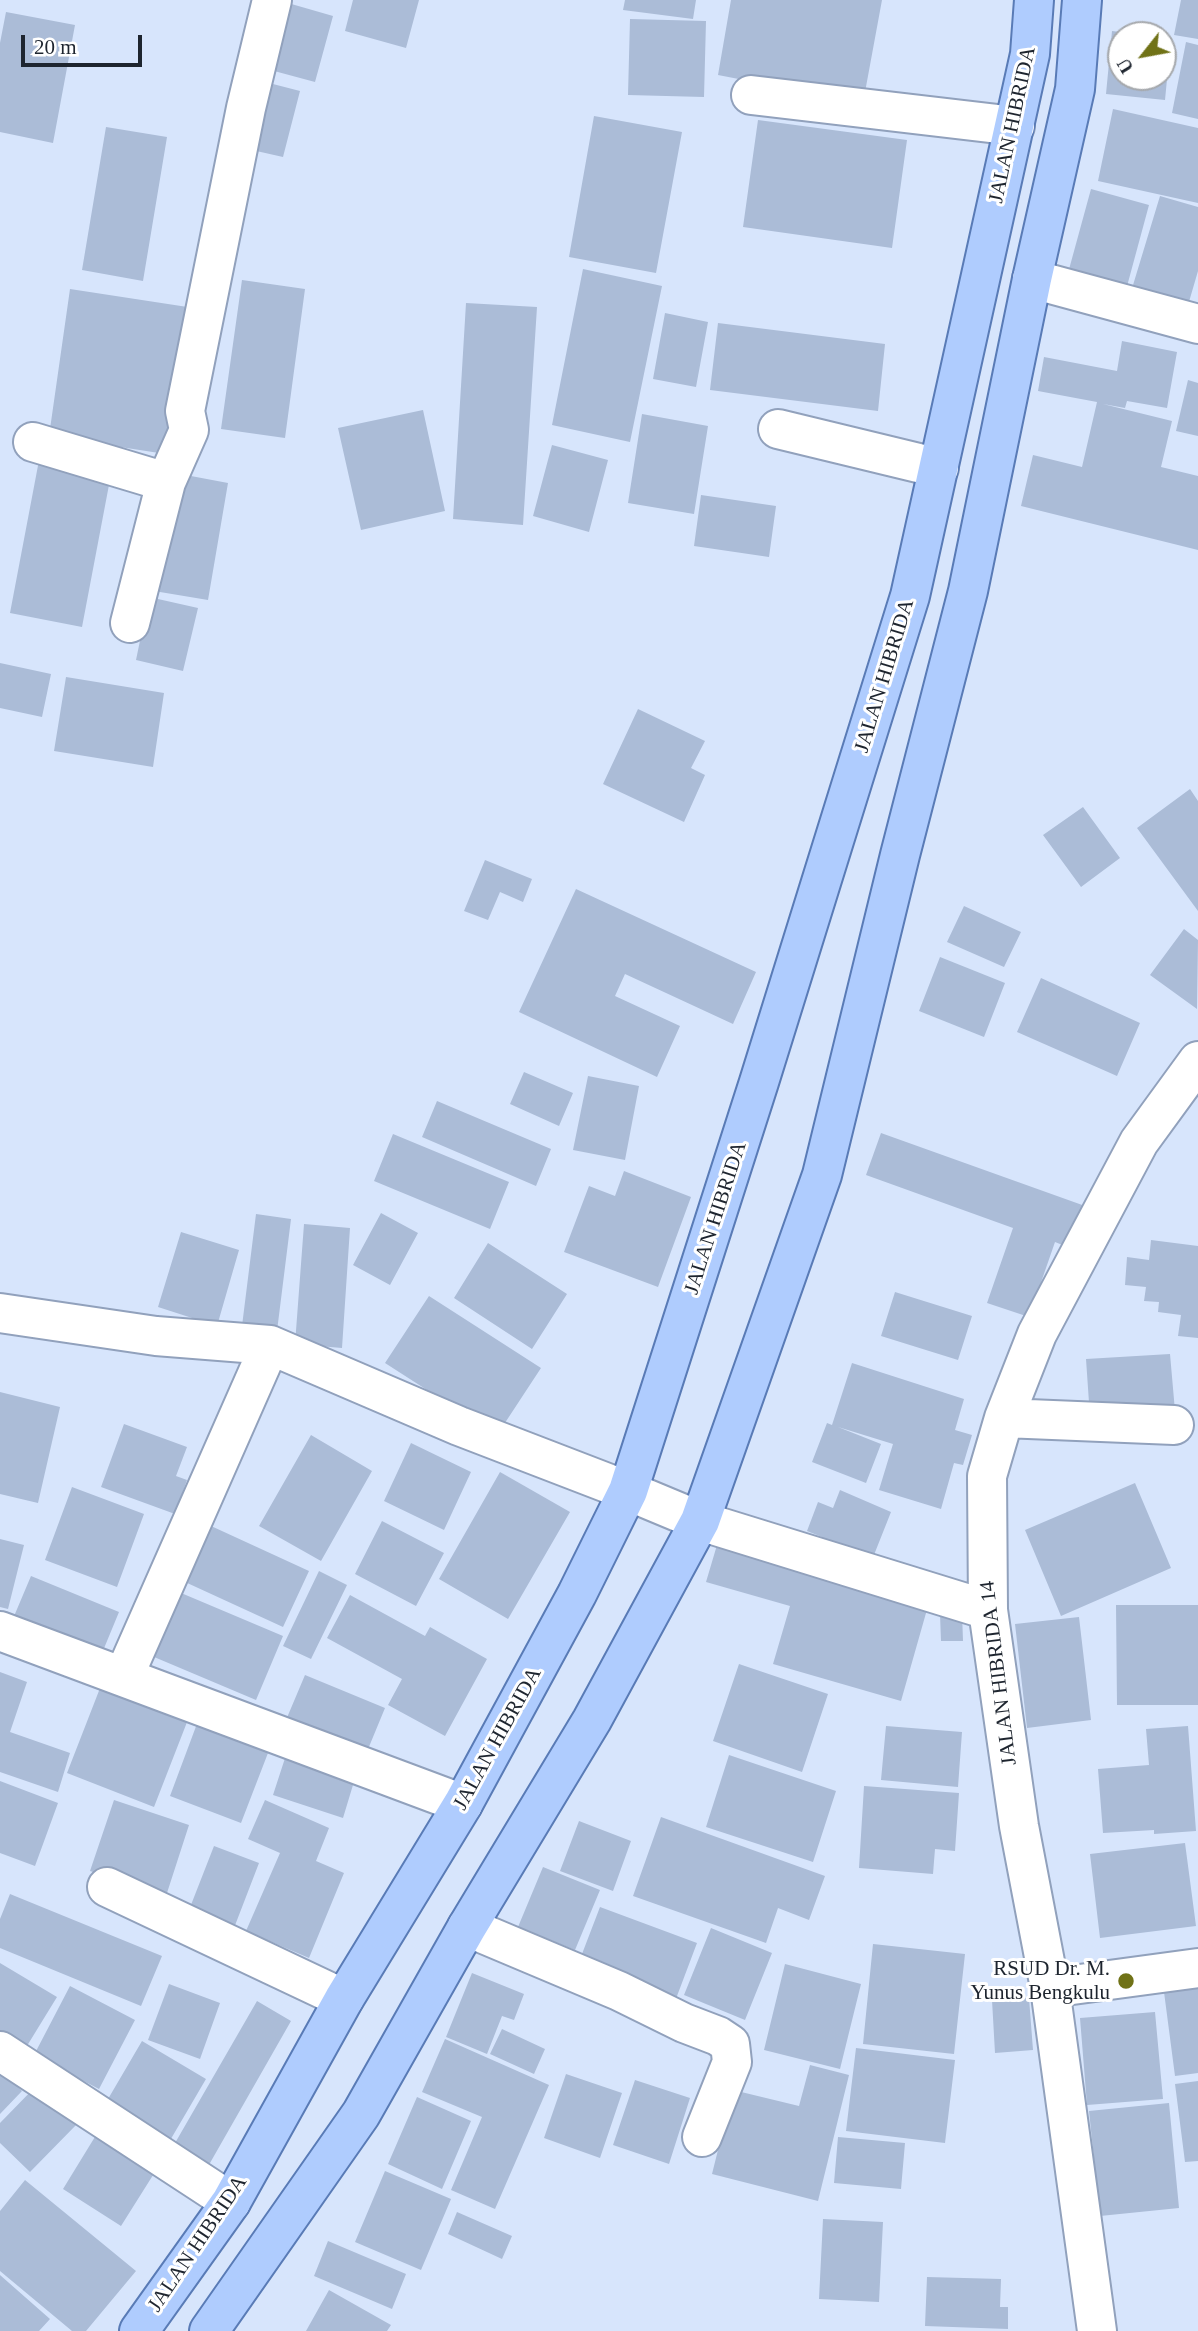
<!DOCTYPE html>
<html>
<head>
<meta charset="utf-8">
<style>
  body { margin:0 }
  #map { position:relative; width:1198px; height:2331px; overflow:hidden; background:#d7e5fc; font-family:"Times New Roman",serif }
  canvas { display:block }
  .north { position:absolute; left:1107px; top:21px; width:70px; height:70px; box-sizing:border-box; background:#fff; border:2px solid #a5a8ac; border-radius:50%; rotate:239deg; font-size:19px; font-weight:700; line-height:28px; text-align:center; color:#1e252f }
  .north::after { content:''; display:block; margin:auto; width:24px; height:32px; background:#707217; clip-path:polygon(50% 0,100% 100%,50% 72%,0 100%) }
  .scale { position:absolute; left:21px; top:35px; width:121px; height:32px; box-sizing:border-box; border:4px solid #1e252f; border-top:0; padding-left:9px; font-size:21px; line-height:24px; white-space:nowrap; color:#1e252f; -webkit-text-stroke:5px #fff; paint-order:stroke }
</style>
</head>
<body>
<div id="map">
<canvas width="1198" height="2331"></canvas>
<div class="north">U</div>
<div class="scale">20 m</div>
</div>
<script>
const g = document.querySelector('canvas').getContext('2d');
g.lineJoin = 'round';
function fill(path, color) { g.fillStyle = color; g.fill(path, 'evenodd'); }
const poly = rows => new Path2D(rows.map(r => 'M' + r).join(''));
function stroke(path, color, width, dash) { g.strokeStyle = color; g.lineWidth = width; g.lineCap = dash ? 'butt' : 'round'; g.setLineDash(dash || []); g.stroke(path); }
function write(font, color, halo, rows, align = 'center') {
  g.font = font + ' "Times New Roman",serif'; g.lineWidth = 6; g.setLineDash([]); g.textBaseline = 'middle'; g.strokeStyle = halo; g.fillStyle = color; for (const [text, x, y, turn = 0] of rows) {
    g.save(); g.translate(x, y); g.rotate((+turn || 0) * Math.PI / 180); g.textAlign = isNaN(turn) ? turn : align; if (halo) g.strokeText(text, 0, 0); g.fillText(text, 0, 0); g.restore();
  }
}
fill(poly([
  [353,0,419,0,406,48,345,31],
  [625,0,696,0,693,19,623,10],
  [731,0,882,0,863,103,718,75],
  [1181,0,1198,0,1198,39,1174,35],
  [281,1,333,16,315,82,263,68],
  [6,12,75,25,53,143,0,132,0,43],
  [630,19,706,21,704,97,628,95],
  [1112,31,1128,33,1121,35,1121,77,1163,77,1163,37,1171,38,1165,100,1106,94],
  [1186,42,1198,45,1198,119,1172,113],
  [269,83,300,91,283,157,252,150],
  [1113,109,1198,128,1198,203,1098,181],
  [594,116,682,132,656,273,569,257],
  [758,120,907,140,892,248,743,227],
  [106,127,167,137,143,281,82,270],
  [1091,189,1149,205,1123,301,1065,284],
  [1160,196,1198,207,1198,271,1186,312,1130,295],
  [583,269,662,286,630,442,552,425],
  [242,280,305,289,285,438,221,429],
  [70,289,194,308,172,455,49,436],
  [466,303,537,307,523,525,453,519],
  [665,313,708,322,696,387,653,379],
  [718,323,885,344,878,411,710,390],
  [1122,341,1177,352,1167,408,1127,401,1125,408,1103,404,1172,421,1161,467,1198,476,1198,550,1021,506,1033,455,1082,467,1097,402,1038,391,1044,357,1117,371],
  [1188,380,1198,383,1198,436,1176,431],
  [423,410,445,511,361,530,338,428],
  [642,414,708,426,694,514,628,503],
  [552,445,608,460,589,532,533,516],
  [40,455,112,469,82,627,10,613],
  [175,473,228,483,208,600,154,591],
  [701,495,776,506,769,557,694,546],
  [149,597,198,608,183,671,136,660],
  [0,663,51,674,42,717,0,708],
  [66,677,164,693,153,767,54,751],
  [638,709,705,741,691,768,705,775,684,822,603,784],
  [1190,789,1198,801,1198,911,1137,828],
  [1083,807,1120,858,1081,887,1043,835],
  [485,860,532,879,523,902,500,892,488,920,464,911],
  [576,889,756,972,733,1024,625,974,615,996,680,1026,657,1077,519,1012],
  [964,906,1021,932,1004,967,947,942],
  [1184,929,1198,940,1197,1009,1150,975],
  [940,957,1005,983,984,1037,919,1011],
  [1041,978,1140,1023,1117,1076,1017,1032],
  [524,1072,573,1093,559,1126,510,1104],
  [588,1076,639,1086,625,1160,573,1150],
  [437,1101,551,1149,536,1186,422,1137],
  [881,1133,1085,1206,1070,1248,1055,1242,1029,1317,987,1303,1013,1228,866,1175],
  [393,1134,509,1182,490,1229,374,1181],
  [624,1171,691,1197,658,1287,564,1252,589,1186,615,1196],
  [381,1213,418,1233,390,1285,353,1265],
  [256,1214,291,1219,276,1339,241,1334],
  [304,1224,350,1228,342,1348,295,1344],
  [181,1232,239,1250,217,1326,158,1307],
  [1151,1240,1198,1246,1198,1338,1178,1336,1181,1315,1158,1312,1159,1302,1144,1301,1146,1287,1125,1285,1127,1257,1149,1260],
  [488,1243,567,1294,532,1349,454,1298],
  [895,1292,972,1316,958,1360,881,1336],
  [429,1296,541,1368,497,1435,385,1363],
  [1170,1354,1175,1411,1090,1417,1086,1359],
  [852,1363,964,1399,955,1430,972,1435,963,1465,954,1463,941,1509,879,1490,893,1444,838,1427,881,1444,866,1483,812,1462,827,1423,832,1425],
  [0,1392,60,1407,38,1503,0,1494],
  [124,1424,187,1447,176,1476,187,1480,175,1514,101,1487],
  [311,1435,372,1471,321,1561,259,1526],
  [411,1443,471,1472,444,1530,384,1501],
  [500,1472,570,1512,508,1619,439,1579],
  [1135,1483,1171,1568,1061,1616,1025,1530],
  [72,1487,144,1514,117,1587,45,1560],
  [840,1490,891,1512,868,1570,816,1550,822,1537,807,1531,818,1502,833,1508],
  [198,1520,309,1571,283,1627,172,1576],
  [382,1521,444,1553,416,1606,355,1574],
  [0,1539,24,1545,8,1609,0,1607],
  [717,1545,928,1606,901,1701,773,1664,790,1606,706,1582],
  [319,1571,347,1585,311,1659,283,1646],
  [31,1576,119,1612,100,1658,12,1621],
  [174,1590,283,1636,256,1700,147,1654],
  [350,1595,425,1636,430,1627,487,1659,445,1736,388,1705,402,1679,327,1638],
  [1116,1605,1198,1605,1198,1705,1117,1705],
  [962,1613,963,1641,941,1641,940,1614],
  [1079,1617,1091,1720,1027,1728,1015,1624],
  [739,1664,828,1694,802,1772,713,1741],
  [0,1672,27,1682,10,1732,70,1753,58,1792,0,1772],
  [305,1675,385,1708,366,1754,286,1720],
  [102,1683,189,1717,154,1807,67,1773],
  [201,1713,273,1740,241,1823,170,1796],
  [886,1726,962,1732,958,1787,881,1780],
  [1188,1726,1196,1831,1154,1834,1154,1830,1103,1833,1098,1769,1149,1765,1146,1729],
  [287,1752,356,1775,343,1818,273,1795],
  [729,1755,836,1791,813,1862,706,1827],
  [0,1781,58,1803,35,1866,0,1853],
  [864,1786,959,1793,955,1851,935,1849,933,1874,859,1868],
  [114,1800,189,1825,166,1896,90,1871],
  [265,1800,329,1828,316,1861,344,1873,309,1958,246,1931,280,1853,248,1839],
  [661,1817,825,1876,809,1920,778,1908,766,1943,633,1896],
  [579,1821,631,1841,613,1891,560,1871],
  [1185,1843,1196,1926,1100,1938,1090,1854],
  [214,1846,259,1863,234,1928,189,1910],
  [543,1867,600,1890,575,1950,518,1927],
  [10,1894,162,1956,141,2006,0,1948,0,1919],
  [600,1907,697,1943,674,2004,577,1967],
  [711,1928,772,1953,745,2020,684,1995],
  [873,1944,965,1954,954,2054,863,2044],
  [0,1963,57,1997,22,2054,0,2040],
  [785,1964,861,1984,840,2069,764,2050],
  [472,1973,524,1994,514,2020,502,2016,487,2054,446,2037],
  [169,1984,220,2003,200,2059,148,2040],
  [70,1986,135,2020,99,2089,34,2055],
  [1198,1988,1198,2073,1175,2076,1164,1992],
  [1029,1998,1033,2050,995,2053,992,2000],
  [257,2001,291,2021,206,2170,171,2150],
  [1155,2012,1163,2099,1087,2105,1080,2018],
  [502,2029,545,2049,534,2074,490,2054],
  [445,2039,549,2085,495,2209,451,2190,482,2117,422,2092],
  [142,2041,206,2079,165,2149,101,2111],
  [856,2048,955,2060,945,2143,846,2131],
  [810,2065,849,2075,818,2201,712,2174,733,2090,799,2106],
  [0,2069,22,2091,0,2114],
  [566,2074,622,2093,600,2158,544,2138],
  [635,2080,690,2098,669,2164,613,2145],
  [1198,2081,1198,2161,1185,2162,1175,2084],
  [38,2084,78,2123,30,2172,0,2143,0,2123],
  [417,2097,471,2121,442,2189,388,2164],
  [1169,2103,1179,2208,1100,2216,1089,2111],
  [101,2127,160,2164,121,2226,63,2189],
  [838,2137,905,2143,901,2189,834,2183],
  [385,2171,451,2199,421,2270,355,2242],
  [25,2180,136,2271,86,2331,72,2331,0,2271,0,2211],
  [457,2212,512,2236,502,2259,448,2234],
  [823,2219,883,2222,879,2302,819,2299],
  [328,2241,406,2274,392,2309,314,2276],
  [0,2275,50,2319,39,2331,0,2331],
  [927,2277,1001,2279,1000,2307,1008,2307,1008,2329,925,2326],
  [329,2290,391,2325,387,2331,306,2331]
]), '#abbcd7');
const minor = poly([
  [751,95,1015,126],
  [1032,279,1198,324],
  [778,429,939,468],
  [33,442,166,482,189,430,185,411,246,108,272,0],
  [130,623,166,482],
  [0,1313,156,1336,270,1345,459,1426,628,1491,700,1521,988,1610],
  [1004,1418,1174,1425],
  [0,1631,463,1804],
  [124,1676,270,1345],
  [107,1887,344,1999],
  [467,1927,619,1991,684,2023,718,2036,730,2044,732,2062,702,2137],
  [1050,1988,1198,1968],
  [0,2051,231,2202],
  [1097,2331,1050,1988,1019,1826,988,1610,987,1476,1004,1418,1037,1334,1139,1142,1198,1061]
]);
const major = poly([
  [139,2331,231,2202,344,1999,463,1804,577,1594,628,1491,759,1082,910,596,1030,54,1034,0],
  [209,2331,361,2114,467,1927,592,1720,700,1521,822,1175,900,855,968,591,1032,279,1075,89,1082,0]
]);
stroke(minor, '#91a1bc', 42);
stroke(major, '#597bb6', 42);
stroke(minor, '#fff', 38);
stroke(major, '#afccfe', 38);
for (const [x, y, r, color] of [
  [1126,1981,9,"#707217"]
]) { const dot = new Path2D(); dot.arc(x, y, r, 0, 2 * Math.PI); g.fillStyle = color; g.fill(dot); stroke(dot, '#fff', 2.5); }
write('21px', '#1e252f', '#fff', [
  ["JALAN HIBRIDA",1013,125,-78],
  ["JALAN HIBRIDA",885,676,-73],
  ["JALAN HIBRIDA",716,1218,-72],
  ["JALAN HIBRIDA 14",999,1673,-97],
  ["JALAN HIBRIDA",498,1739,-61],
  ["JALAN HIBRIDA",198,2244,-56]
]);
write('21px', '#1e252f', '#fff', [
  ["RSUD Dr. M.",1110,1969],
  ["Yunus Bengkulu",1110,1993]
], 'right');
</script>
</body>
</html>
